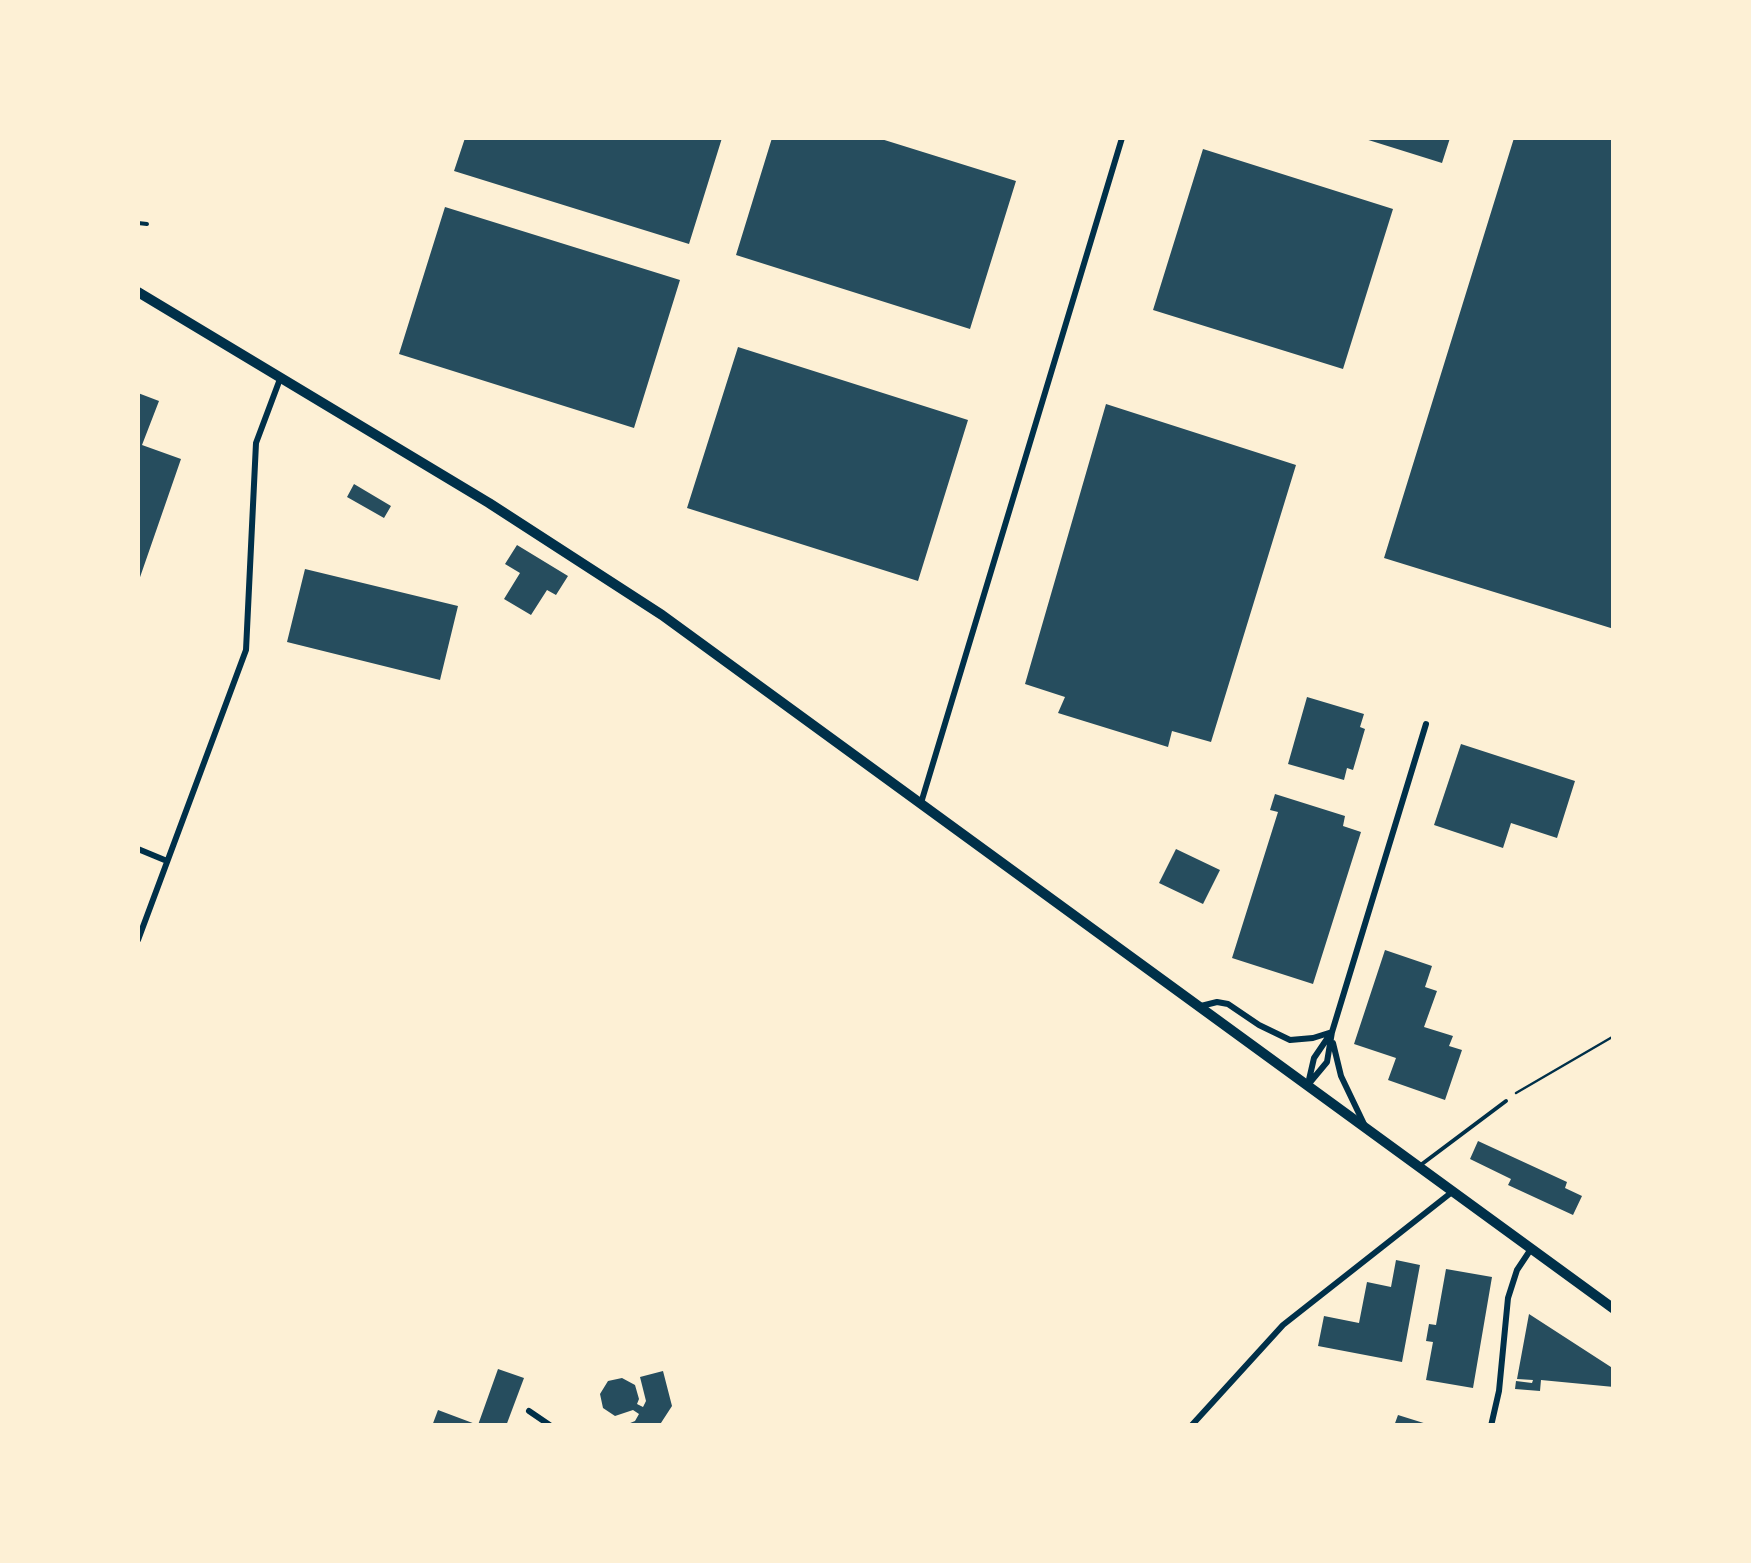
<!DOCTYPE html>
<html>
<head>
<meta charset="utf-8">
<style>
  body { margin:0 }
  #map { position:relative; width:1751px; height:1563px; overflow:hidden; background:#fdf0d5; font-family:"DM Sans",sans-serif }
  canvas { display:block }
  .frame { position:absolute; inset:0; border:140px solid #fdf0d5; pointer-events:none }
</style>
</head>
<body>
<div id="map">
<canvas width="1751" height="1563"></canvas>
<div class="frame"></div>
</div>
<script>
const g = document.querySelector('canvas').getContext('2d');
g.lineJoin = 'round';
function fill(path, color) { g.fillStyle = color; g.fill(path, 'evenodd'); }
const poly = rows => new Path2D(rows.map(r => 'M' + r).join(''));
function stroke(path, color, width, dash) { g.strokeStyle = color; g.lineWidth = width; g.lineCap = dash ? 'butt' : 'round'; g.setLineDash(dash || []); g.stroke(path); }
fill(poly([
  [465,138,722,138,689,244,454,171],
  [772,138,878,138,1016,181,970,329,736,255],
  [1362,138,1450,138,1442,163],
  [1514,138,1614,138,1614,629,1384,558],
  [1203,149,1393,209,1343,369,1153,310],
  [445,207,680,280,634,428,399,354],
  [738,347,968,420,918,581,687,508],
  [138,393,159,401,142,445,181,459,138,583],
  [1106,404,1296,465,1211,742,1172,731,1168,747,1058,713,1065,697,1025,684],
  [354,484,391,506,384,518,347,497],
  [517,545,568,576,556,595,547,590,531,615,504,599,520,573,505,564],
  [305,569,458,606,440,680,287,642],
  [1307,697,1364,714,1360,727,1365,729,1353,770,1347,768,1344,780,1288,764],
  [1461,744,1575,781,1557,838,1511,823,1503,848,1434,825],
  [1275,794,1345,816,1343,826,1361,832,1313,984,1232,958,1278,812,1270,810],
  [1176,849,1220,870,1203,904,1159,883],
  [1385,950,1432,966,1425,987,1437,991,1424,1027,1453,1036,1449,1046,1462,1050,1445,1100,1388,1080,1396,1058,1354,1044],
  [1478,1141,1567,1182,1565,1188,1582,1196,1573,1215,1508,1185,1511,1179,1470,1159],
  [1396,1260,1420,1265,1402,1362,1318,1346,1324,1316,1359,1323,1367,1282,1391,1287],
  [1446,1269,1492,1277,1473,1388,1426,1380,1433,1342,1426,1341,1429,1324,1436,1325],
  [1529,1314,1614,1369,1614,1387,1541,1380,1540,1391,1515,1389,1516,1381,1532,1383,1533,1380,1517,1379],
  [498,1369,524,1378,506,1426,432,1426,438,1410,478,1425],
  [663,1371,672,1406,659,1426,623,1426,635,1421,639,1414,633,1410,615,1416,603,1408,600,1394,608,1381,622,1378,635,1385,639,1399,637,1404,643,1407,646,1401,640,1377],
  [1398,1415,1430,1425,1430,1426,1394,1426]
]), '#264d5e');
stroke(poly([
  [1516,1093,1614,1036]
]), '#003049', 2.5);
stroke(poly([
  [138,223,147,224],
  [1422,1164,1506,1101]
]), '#003049', 4);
stroke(poly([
  [921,803,1122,138],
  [138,849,167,861],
  [138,940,246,650,256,443,280,379],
  [1201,1006,1217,1002,1228,1004,1259,1025,1290,1040,1313,1038,1332,1032],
  [1333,1043,1341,1076,1364,1124],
  [1308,1084,1314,1058,1331,1033],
  [1307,1086,1327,1062,1332,1032,1426,724],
  [529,1411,551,1426],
  [1191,1426,1283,1325,1452,1192],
  [1491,1426,1499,1391,1508,1298,1517,1270,1531,1249]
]), '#003049', 6);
stroke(poly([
  [138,292,489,503,662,615,1614,1309]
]), '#003049', 10);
</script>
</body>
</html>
